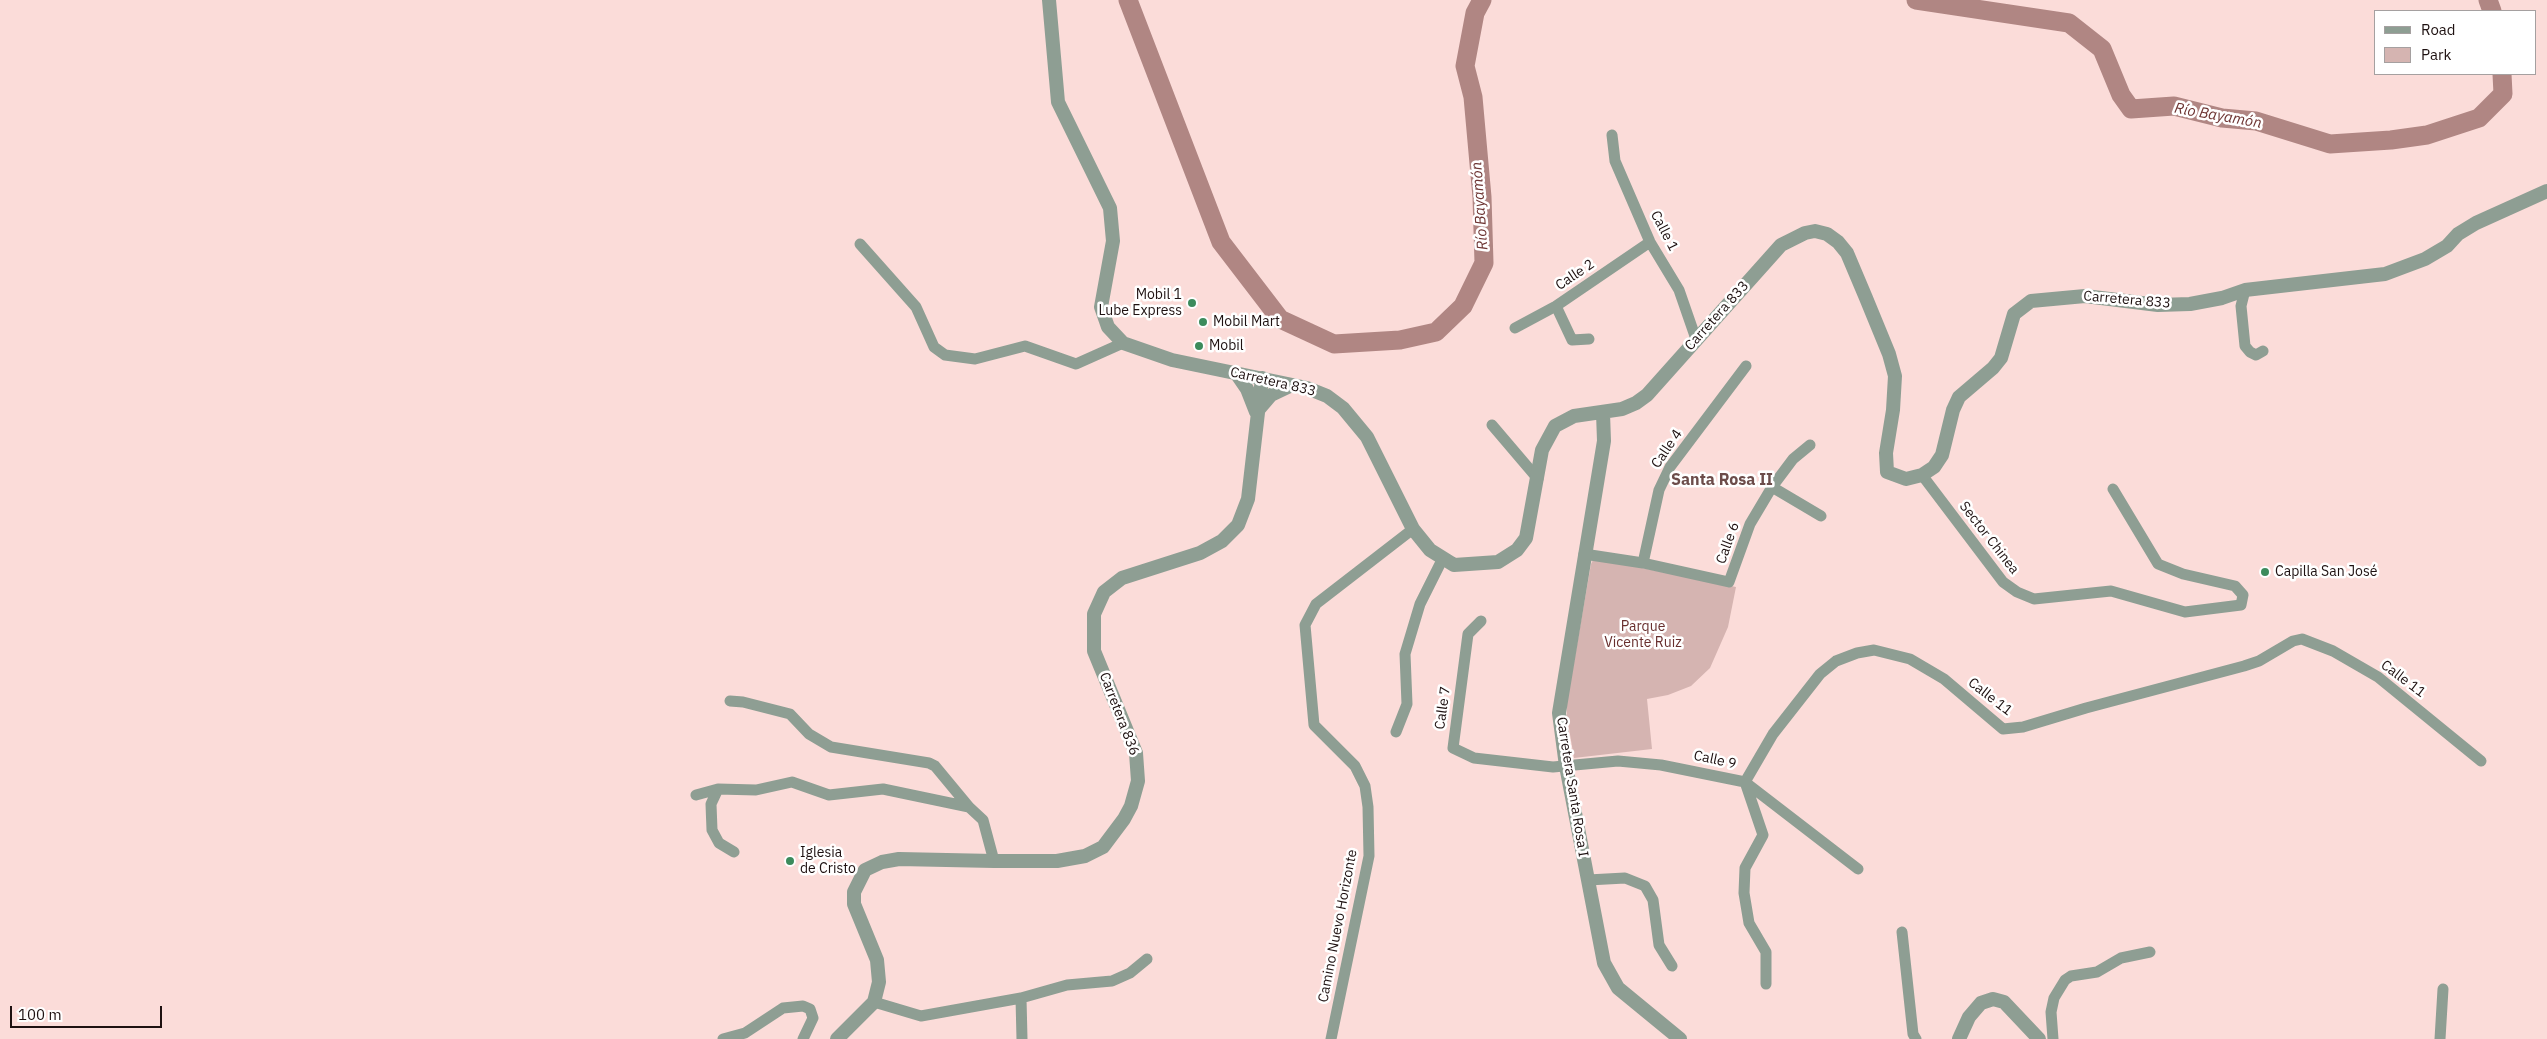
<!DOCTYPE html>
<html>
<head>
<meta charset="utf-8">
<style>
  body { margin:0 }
  #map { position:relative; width:2547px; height:1039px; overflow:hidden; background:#fbdcd9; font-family:"IBM Plex Sans",sans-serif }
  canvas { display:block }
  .legend { position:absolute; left:2374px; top:10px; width:162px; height:65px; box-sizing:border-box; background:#fff; border:1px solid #a5a0a0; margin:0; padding:6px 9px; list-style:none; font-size:15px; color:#1e1111 }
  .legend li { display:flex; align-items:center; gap:10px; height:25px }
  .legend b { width:25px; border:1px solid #a5a0a0 }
  .scale { position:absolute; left:10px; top:1006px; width:152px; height:22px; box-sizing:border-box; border:2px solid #1e1111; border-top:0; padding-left:6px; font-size:15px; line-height:18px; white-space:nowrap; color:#1e1111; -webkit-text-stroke:4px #fff; paint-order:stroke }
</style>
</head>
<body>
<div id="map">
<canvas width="2547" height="1039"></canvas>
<ul class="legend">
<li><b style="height:6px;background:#8e9e93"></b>Road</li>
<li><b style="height:14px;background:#d5b4b1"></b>Park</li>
</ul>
<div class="scale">100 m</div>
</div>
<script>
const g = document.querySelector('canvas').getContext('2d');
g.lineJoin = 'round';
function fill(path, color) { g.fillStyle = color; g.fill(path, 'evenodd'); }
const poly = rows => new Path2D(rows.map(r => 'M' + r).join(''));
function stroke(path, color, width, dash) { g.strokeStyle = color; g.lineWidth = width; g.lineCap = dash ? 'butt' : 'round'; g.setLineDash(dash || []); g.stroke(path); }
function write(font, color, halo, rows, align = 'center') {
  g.font = font + ' "IBM Plex Sans",sans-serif'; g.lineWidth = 5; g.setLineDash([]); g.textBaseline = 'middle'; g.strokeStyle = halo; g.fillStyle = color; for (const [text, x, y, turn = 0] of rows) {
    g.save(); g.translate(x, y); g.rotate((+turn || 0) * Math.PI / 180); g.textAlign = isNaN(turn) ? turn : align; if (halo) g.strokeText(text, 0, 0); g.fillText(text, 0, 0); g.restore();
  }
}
fill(poly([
  [1598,559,1736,587,1728,627,1710,668,1691,686,1668,695,1647,699,1652,749,1574,758,1567,717,1567,702,1591,564,1593,560]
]), '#d5b4b1');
stroke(poly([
  [1128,0,1221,242,1280,319,1334,344,1400,340,1436,332,1463,306,1484,263,1482,197,1473,97,1465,66,1475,13,1482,0],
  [1916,0,2069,23,2102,49,2121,95,2131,109,2174,106,2222,118,2256,121,2330,144,2391,140,2427,135,2479,118,2503,94,2502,74],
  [2488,0,2492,11]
]), '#b08683', 19);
stroke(poly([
  [1612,135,1615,161,1650,242,1679,290,1696,339],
  [860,244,916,307,934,347,945,355,975,359,1025,346,1076,364,1123,343],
  [2245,290,2241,306,2245,346,2250,352,2256,355,2263,351],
  [1556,306,1572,340,1589,339],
  [1515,328,1556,306,1650,242],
  [1492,425,1538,479],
  [1922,475,2003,582,2017,592,2034,599,2111,591,2185,612,2241,605,2243,595,2235,586,2183,574,2158,564,2113,489],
  [1772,487,1821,516],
  [1584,554,1643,563,1729,582,1750,524,1772,487,1793,459,1810,445],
  [1643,563,1659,490,1670,467,1746,366],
  [1481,621,1468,634,1453,748,1474,758,1553,767,1618,761,1661,765,1745,782,1858,869],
  [730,701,743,702,790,714,809,734,831,747,929,763,935,766,969,807,983,820,994,861],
  [1396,732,1407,704,1405,654,1420,604,1443,558],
  [718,789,711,804,712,830,719,843,734,852],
  [696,795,718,789,756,790,792,782,829,795,883,789,969,807],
  [1588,880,1625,878,1645,886,1653,900,1659,945,1672,966],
  [1902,932,1913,1034,1916,1039],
  [1766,984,1766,952,1749,923,1744,893,1745,868,1763,835,1745,782,1773,734,1820,674,1836,661,1857,653,1874,650,1910,659,1944,679,2003,729,2023,727,2086,708,2244,666,2259,661,2293,641,2302,639,2333,651,2378,677,2481,761],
  [1021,998,1022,1039],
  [874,1002,921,1016,1021,998,1067,985,1112,981,1130,973,1147,959],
  [723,1039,745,1033,783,1008,803,1006,810,1009,813,1018,803,1039],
  [1331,1039,1369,856,1368,807,1365,786,1355,766,1314,725,1305,625,1316,604,1413,529],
  [2053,1039,2051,1012,2054,998,2065,980,2071,976,2097,972,2121,958,2150,952],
  [2440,1039,2443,989]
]), '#8e9e93', 11);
stroke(poly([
  [1049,0,1058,102,1110,208,1113,241,1101,307,1108,327,1123,343,1172,360,1307,388,1327,396,1343,408,1367,437,1413,529,1430,550,1454,565,1498,562,1517,550,1526,538,1542,450,1555,426,1574,416,1622,409,1636,403,1647,395,1781,245,1805,233,1815,231,1827,234,1838,242,1847,253,1866,298,1889,354,1895,376,1893,410,1886,453,1887,472,1906,479,1922,475,1934,467,1942,455,1953,410,1959,397,1993,368,2001,358,2014,314,2031,301,2085,296,2158,305,2190,304,2222,298,2245,290,2385,274,2425,259,2447,246,2458,234,2476,223,2547,191],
  [1236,373,1247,389,1256,412],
  [1259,409,1271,395,1292,385],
  [1603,413,1604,441,1559,713,1566,766,1604,963,1618,988,1680,1039],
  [837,1039,874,1002,879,982,877,960,854,904,854,892,865,870,882,862,899,859,994,861,1057,861,1085,856,1103,847,1124,819,1131,806,1138,781,1136,753,1094,651,1094,614,1104,592,1122,578,1200,553,1222,541,1238,525,1248,499,1262,378],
  [1959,1039,1969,1017,1981,1003,1993,999,2004,1002,2039,1039]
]), '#8e9e93', 14);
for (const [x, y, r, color] of [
  [1192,303,5,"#3c8b5c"],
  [1203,322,5,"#3c8b5c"],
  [1199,346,5,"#3c8b5c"],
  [2265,572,5,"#3c8b5c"],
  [790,861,5,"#3c8b5c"]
]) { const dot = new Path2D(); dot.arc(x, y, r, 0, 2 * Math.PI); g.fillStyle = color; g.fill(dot); stroke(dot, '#fff', 2); }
write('14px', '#1e1111', '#fff', [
  ["Calle 1",1664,231,63],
  ["Calle 2",1575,275,-34],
  ["Carretera 833",2127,300,5],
  ["Carretera 833",1717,316,-48],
  ["Carretera 833",1273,382,13],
  ["Calle 4",1667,449,-56],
  ["Sector Chinea",1989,538,52],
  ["Calle 6",1728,543,-70],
  ["Calle 11",2403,679,37],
  ["Calle 11",1990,697,38],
  ["Calle 7",1443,708,-82],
  ["Carretera 836",1119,714,69],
  ["Calle 9",1715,760,12],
  ["Carretera Santa Rosa I",1572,787,81],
  ["Camino Nuevo Horizonte",1338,926,-79]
]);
write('14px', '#1e1111', '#fff', [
  ["Mobil 1",1182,295,"right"],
  ["Lube Express",1182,311,"right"],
  ["Mobil Mart",1213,322],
  ["Mobil",1209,346],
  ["Capilla San José",2275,572],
  ["Iglesia",800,853],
  ["de Cristo",800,869]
], 'left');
write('14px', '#682f2e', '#fff', [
  ["Parque",1643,627],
  ["Vicente Ruiz",1643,643]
]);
write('italic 15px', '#6d3432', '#fff', [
  ["Río Bayamón",2218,116,10],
  ["Río Bayamón",1480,206,-94]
]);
write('bold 16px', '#6c4c4a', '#fff', [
  ["Santa Rosa II",1722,480]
]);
</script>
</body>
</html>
